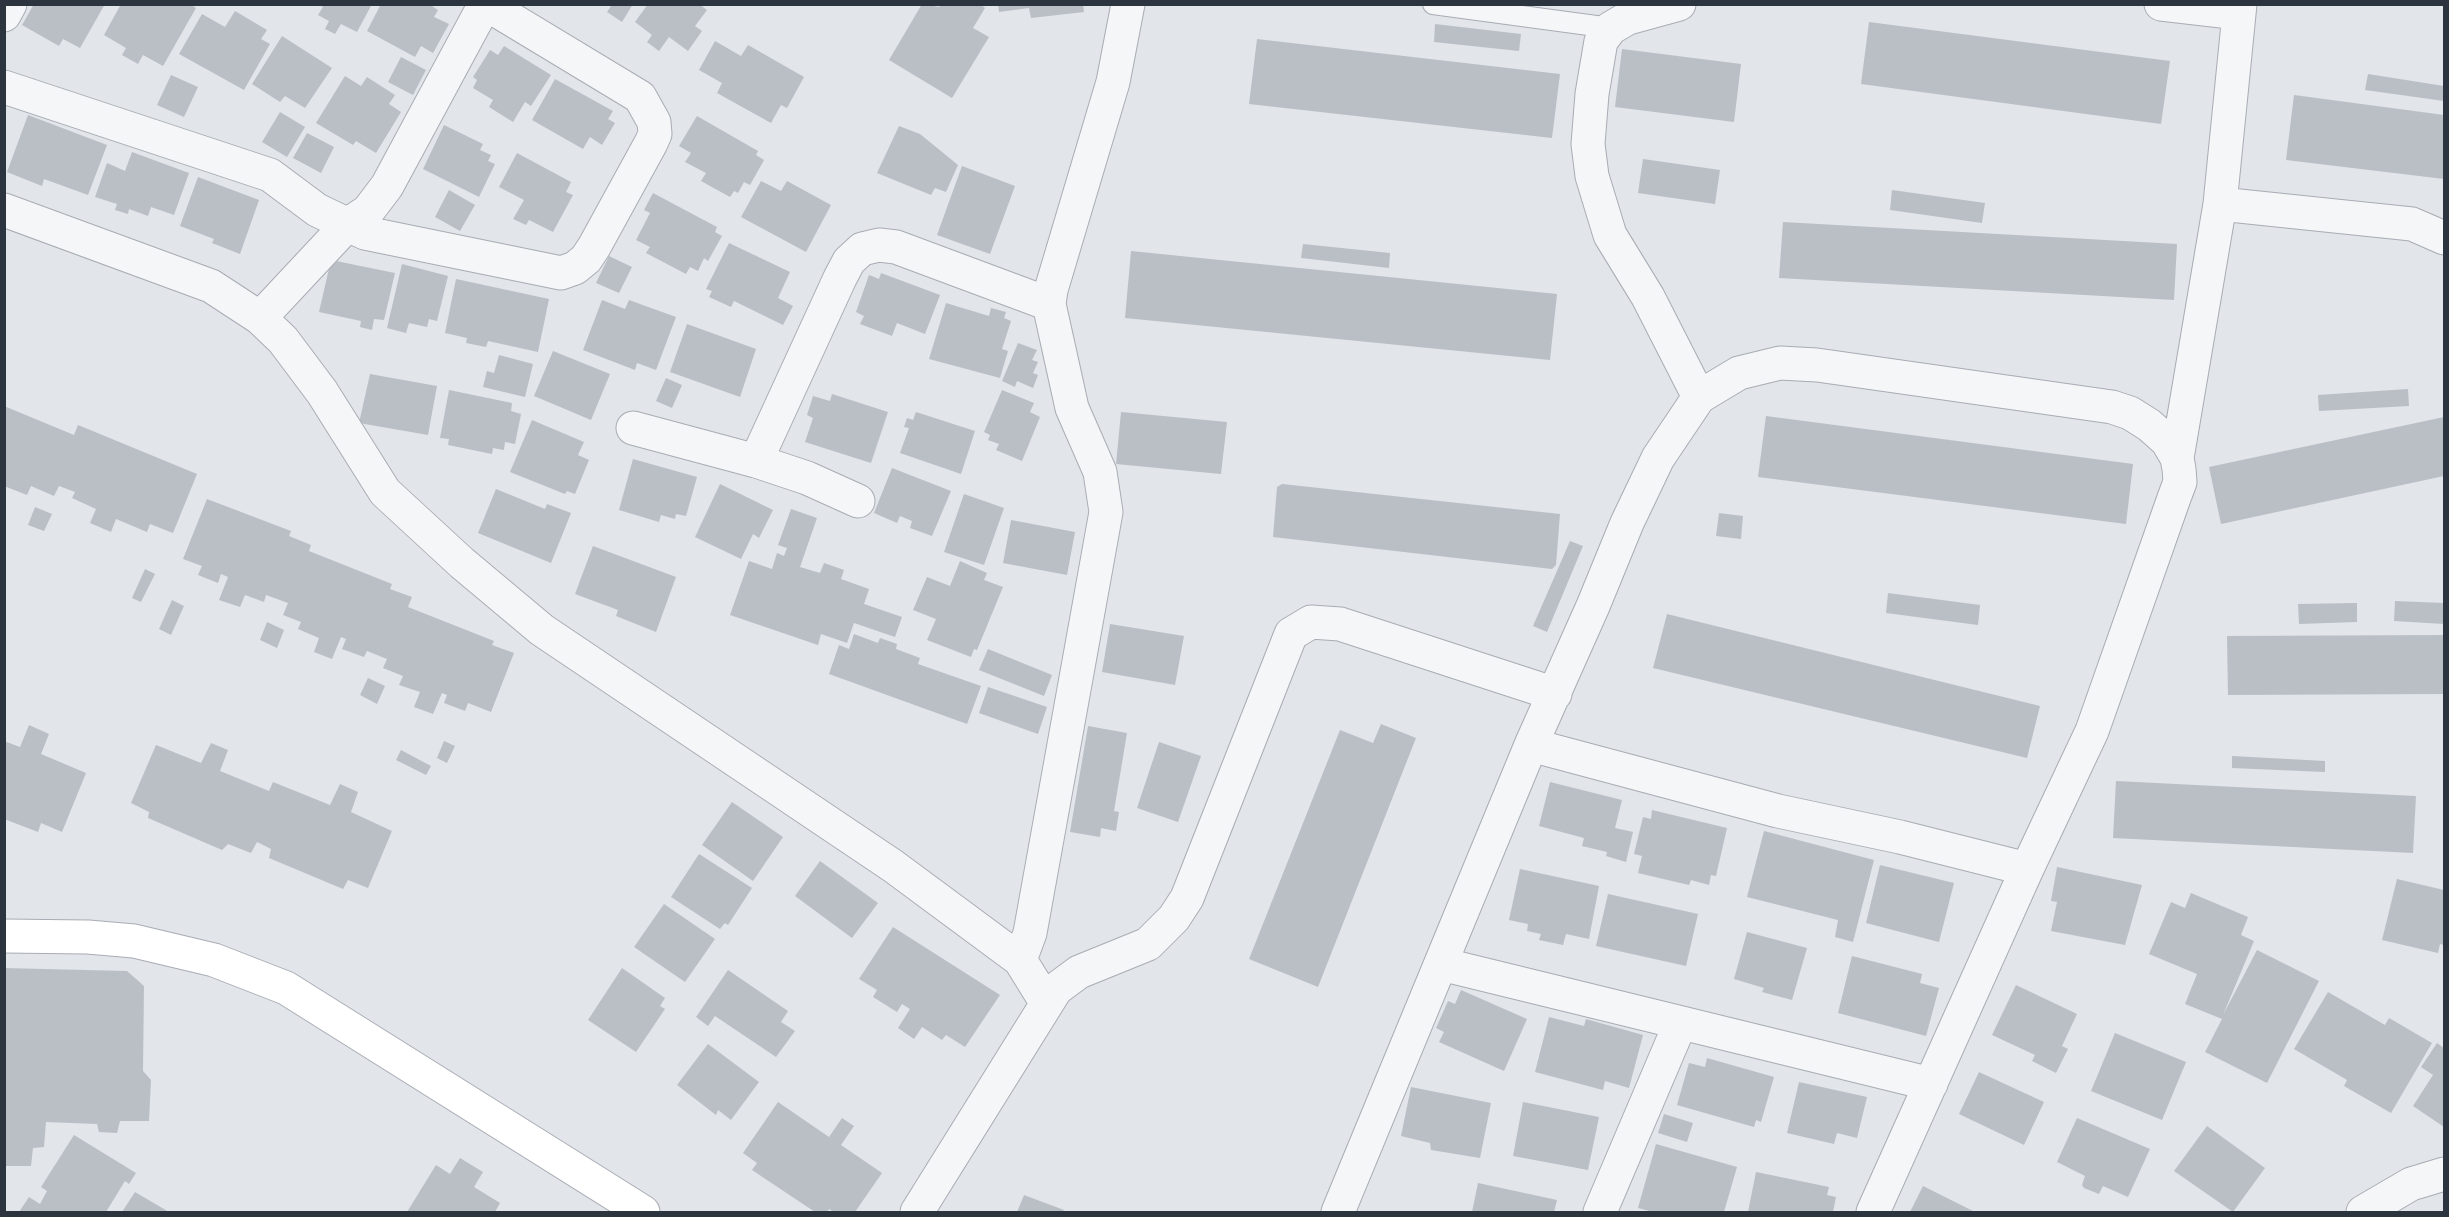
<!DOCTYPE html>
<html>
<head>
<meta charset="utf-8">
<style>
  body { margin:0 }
  #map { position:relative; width:2449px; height:1217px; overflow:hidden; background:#e2e5ea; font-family:"Open Sans",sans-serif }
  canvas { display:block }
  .frame { position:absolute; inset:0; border:6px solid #2c3440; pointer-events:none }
</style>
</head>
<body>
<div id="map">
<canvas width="2449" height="1217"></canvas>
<div class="frame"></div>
</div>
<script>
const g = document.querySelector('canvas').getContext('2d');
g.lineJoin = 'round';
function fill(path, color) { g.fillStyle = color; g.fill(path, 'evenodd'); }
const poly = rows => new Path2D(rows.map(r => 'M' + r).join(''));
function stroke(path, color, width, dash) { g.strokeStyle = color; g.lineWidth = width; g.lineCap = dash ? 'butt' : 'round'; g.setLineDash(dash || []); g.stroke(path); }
fill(poly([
  [34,4,105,4,80,48,63,39,59,46,22,25],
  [121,4,190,4,196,8,163,66,143,55,138,64,122,55,126,48,104,35],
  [318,4,372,4,357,32,341,24,335,34,325,29,329,21,318,15,323,7],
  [381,4,429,4,438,10,434,17,449,24,433,53,421,46,415,57,367,31],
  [609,4,633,4,622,22,607,12,611,6],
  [648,4,699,4,707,10,695,26,702,31,688,51,669,37,659,51,647,42,652,35,635,22],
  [922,4,939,7,941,4,980,4,985,8,973,28,989,37,952,98,889,60],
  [998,4,1083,4,1084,12,1031,18,1029,8,999,12],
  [235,11,267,30,261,39,270,44,244,90,179,54,202,14,225,27],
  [1869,22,2170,61,2161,124,1861,84],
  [1435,24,1521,34,1519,51,1434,42],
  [282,36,332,68,305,108,285,96,280,102,252,84],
  [1257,39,1560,74,1552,138,1249,104],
  [715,41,741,56,748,45,804,77,787,108,781,105,771,123,717,93,722,83,699,70],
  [504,46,551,75,531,106,525,102,513,122,489,107,493,100,473,88,477,80,473,77,490,50,498,55],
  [1622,49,1741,64,1734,122,1615,107],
  [401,57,426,70,413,95,388,82],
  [2368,74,2444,86,2444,101,2365,90],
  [171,75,198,87,184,117,157,105],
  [345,76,361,86,367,77,395,95,389,104,401,112,376,153,356,141,353,145,316,123],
  [555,79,613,111,608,119,615,123,602,145,590,137,583,149,532,120],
  [2294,95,2444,115,2444,179,2286,160],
  [280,112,305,127,287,157,262,142],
  [28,115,107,145,88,195,44,179,42,186,7,172],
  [697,116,758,151,756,155,764,160,750,185,744,182,738,193,734,191,730,197,701,181,706,173,685,162,691,153,679,146],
  [444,125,483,144,480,150,491,155,488,161,495,164,479,197,423,169],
  [899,126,920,134,958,165,946,192,935,188,931,195,877,173],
  [307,133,334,147,321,173,293,158],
  [132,152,189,173,174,215,151,207,148,216,129,209,128,214,115,210,117,204,95,197,107,163,125,171],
  [517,153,571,182,566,192,573,195,553,232,529,220,526,225,513,219,524,200,499,187],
  [1643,159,1720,170,1715,204,1638,193],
  [962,166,1015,186,990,254,937,235],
  [198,177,259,200,240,254,212,243,214,239,180,226],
  [761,181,781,191,787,181,831,205,806,252,741,217],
  [449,190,475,205,460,231,435,217],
  [1892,190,1985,203,1982,223,1890,210],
  [653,193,717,227,715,232,722,236,708,261,704,258,698,271,690,267,686,274,646,253,650,247,636,240,650,213,644,210],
  [1783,222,2177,244,2174,300,1779,278],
  [729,243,790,272,778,298,793,306,783,325,734,301,731,307,709,297,712,291,706,289],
  [1303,244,1390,253,1389,268,1301,258],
  [1131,251,1557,294,1550,360,1125,318],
  [609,256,632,267,619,293,596,283],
  [331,260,395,273,384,320,374,319,372,330,360,327,361,321,319,312],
  [402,264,448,276,437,321,429,319,427,327,409,323,406,333,387,328],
  [881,273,940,295,925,334,897,323,892,336,860,324,864,316,856,312,869,275,879,279],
  [456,279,549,299,538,352,488,341,486,347,466,343,467,338,445,333],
  [602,300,625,309,629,300,676,317,656,370,637,363,635,370,583,350],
  [946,303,989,316,991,308,1006,312,1004,318,1011,321,1002,349,1008,351,1000,378,929,359],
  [687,324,756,349,740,397,670,372],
  [1018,343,1037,350,1032,360,1038,362,1033,373,1038,375,1033,388,1017,381,1015,387,1002,381],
  [553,351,610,374,591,420,534,396],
  [499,355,533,364,525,397,483,387,487,371,494,373],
  [370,374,437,386,428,435,359,423],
  [666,378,682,385,672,408,656,401],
  [2408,389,2409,406,2319,411,2318,395],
  [449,390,512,403,511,411,521,414,515,444,505,442,504,450,493,448,492,454,448,445,449,439,440,438],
  [1002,390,1034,403,1030,412,1040,417,1022,461,996,450,999,444,988,440,990,435,984,432],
  [832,394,888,412,871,463,805,442,813,418,807,415,813,396,830,401],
  [4,406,74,435,78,425,197,474,173,533,150,524,147,532,116,519,111,532,90,523,96,509,72,498,75,492,59,486,54,496,31,486,27,495,4,486],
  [916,412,975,431,961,474,900,453,909,428,904,427,907,418,913,420],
  [1121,412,1227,422,1221,474,1116,464],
  [1766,416,2133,464,2126,524,1758,477],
  [2444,417,2444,476,2221,524,2209,467],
  [532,420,584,442,578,455,589,460,575,494,567,491,565,494,510,472],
  [633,459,697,477,686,516,676,514,675,519,661,515,659,522,619,510],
  [892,468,951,491,932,536,910,528,912,521,900,516,897,523,874,513],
  [720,484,773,510,759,538,753,534,741,559,695,537],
  [1282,484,1560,514,1556,565,1552,569,1273,537,1277,487],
  [496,489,545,509,547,504,571,513,551,563,478,533],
  [964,494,1004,508,984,565,944,552],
  [207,499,291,531,289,536,311,545,309,551,392,584,390,589,412,597,408,607,494,641,492,645,514,653,491,712,468,703,465,711,444,703,447,695,442,693,433,714,414,707,420,692,399,685,403,676,383,668,387,659,367,651,364,657,342,649,346,639,341,637,332,659,314,652,319,638,298,629,301,622,283,615,288,603,266,595,264,602,245,595,240,607,219,600,228,577,221,574,218,583,198,575,202,566,183,559],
  [35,507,52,514,44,531,28,525],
  [791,509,817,518,800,567,820,573,824,563,844,570,841,579,869,589,864,604,902,617,895,637,854,623,847,643,821,634,818,645,730,615,749,561,772,569,777,553,784,556,787,548,778,545],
  [1719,513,1743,516,1741,539,1716,536],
  [1011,520,1075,532,1067,575,1003,563],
  [1570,541,1583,546,1547,632,1533,626],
  [593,546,676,577,656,632,616,616,618,610,575,594],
  [960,561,987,573,984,580,1003,587,977,650,974,649,971,657,927,640,936,619,913,610,927,577,950,586],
  [145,569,155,574,141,602,132,598],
  [1888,593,1980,605,1978,625,1886,613],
  [172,600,184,606,171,635,159,629],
  [2395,601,2444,603,2444,624,2394,621],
  [2357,603,2357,622,2299,624,2298,604],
  [1667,614,2040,706,2027,758,1653,668],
  [267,622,284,630,277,648,260,640],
  [1110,624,1184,636,1175,685,1102,672],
  [854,634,878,643,880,638,897,644,896,649,920,658,918,664,981,686,967,724,829,674,839,645,849,649],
  [2444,635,2444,694,2228,695,2227,636],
  [988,649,1052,675,1044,696,979,670],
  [368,678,385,686,377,704,360,695],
  [988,687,1047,707,1038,734,979,713],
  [1381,724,1416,738,1318,987,1249,959,1340,730,1373,743],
  [29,725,49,734,41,754,86,773,62,832,41,823,38,832,4,819,4,741,20,747],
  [1088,726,1127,733,1114,811,1119,812,1116,831,1101,828,1100,837,1070,832],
  [444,741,455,746,447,763,437,758],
  [1159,742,1201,756,1178,822,1137,808],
  [211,743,228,750,220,771,269,791,273,782,330,805,340,784,358,792,351,812,392,831,368,888,348,880,343,889,269,858,271,849,257,842,251,853,228,844,222,850,148,818,149,812,131,803,156,745,201,763],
  [401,750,431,766,426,775,396,760],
  [2232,756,2325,761,2325,772,2232,768],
  [2116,781,2416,796,2413,853,2113,838],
  [1550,782,1622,800,1615,828,1633,832,1626,862,1606,856,1607,852,1582,846,1584,838,1539,826],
  [732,802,783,837,753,881,702,845],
  [1652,810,1727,828,1716,876,1711,875,1709,885,1691,880,1689,885,1638,873,1642,856,1634,854,1643,817,1651,819],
  [1764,831,1874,860,1853,942,1835,937,1838,920,1747,897],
  [699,854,752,888,728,925,725,923,720,929,671,897],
  [820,861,878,903,852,938,795,896],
  [1880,865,1954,883,1939,942,1866,923],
  [2057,867,2142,885,2125,945,2051,931,2057,902,2051,901],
  [1520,869,1599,886,1589,939,1566,934,1563,945,1539,940,1541,934,1527,931,1528,924,1509,920],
  [2397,879,2444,890,2444,945,2440,944,2438,953,2382,940],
  [2191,893,2248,917,2241,935,2254,941,2223,1015,2257,950,2319,981,2267,1083,2205,1052,2222,1019,2185,1004,2197,974,2149,954,2171,902,2185,908],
  [1608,894,1698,914,1686,966,1596,946],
  [664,904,715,939,685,982,634,947],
  [893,927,1000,995,965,1047,946,1035,942,1040,922,1027,914,1039,898,1028,910,1009,902,1004,897,1012,873,997,877,990,859,979],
  [1747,932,1807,948,1792,1000,1762,992,1764,988,1734,979],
  [1852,956,1922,974,1920,983,1939,988,1926,1036,1838,1013],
  [4,968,127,971,144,986,143,1071,151,1080,149,1121,120,1121,117,1133,99,1132,97,1124,46,1122,44,1147,33,1148,31,1166,4,1166],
  [622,968,665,998,660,1006,665,1009,636,1052,588,1020],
  [728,970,788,1011,781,1022,795,1031,776,1057,715,1016,708,1026,696,1017],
  [2016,985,2077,1014,2062,1046,2068,1049,2056,1073,2032,1061,2035,1055,1992,1035],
  [1461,990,1527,1019,1504,1071,1439,1042,1444,1032,1436,1028,1448,1001,1455,1004],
  [2328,992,2385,1025,2389,1018,2432,1043,2391,1113,2344,1086,2347,1080,2294,1049],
  [1549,1017,1584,1026,1586,1019,1643,1035,1629,1088,1605,1081,1603,1090,1535,1072],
  [2115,1033,2186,1062,2162,1120,2091,1091],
  [2437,1043,2444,1048,2444,1127,2413,1106,2433,1075,2421,1067],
  [708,1044,759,1082,731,1120,718,1110,716,1115,677,1085],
  [1707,1058,1774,1077,1761,1122,1756,1120,1754,1127,1677,1105,1689,1063,1705,1067],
  [1979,1072,2044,1102,2024,1145,1959,1114],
  [1799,1082,1867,1097,1857,1138,1837,1133,1834,1144,1787,1133],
  [1411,1087,1491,1103,1480,1158,1431,1150,1430,1143,1401,1136],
  [778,1102,829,1137,842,1118,854,1126,841,1145,882,1173,855,1212,834,1212,829,1209,827,1212,815,1212,752,1170,757,1163,743,1153],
  [1523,1102,1599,1117,1588,1170,1513,1156],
  [1664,1114,1693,1123,1687,1142,1658,1133],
  [2077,1118,2150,1149,2128,1197,2103,1186,2099,1194,2084,1188,2082,1185,2085,1176,2057,1162],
  [2207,1126,2265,1168,2233,1212,2174,1171],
  [74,1135,136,1173,129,1184,125,1181,106,1212,19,1212,29,1197,40,1204,47,1191,41,1187],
  [1656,1144,1737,1167,1724,1212,1653,1212,1638,1208],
  [460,1158,483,1172,474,1187,500,1203,495,1212,407,1212,436,1165,450,1174],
  [1756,1172,1829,1187,1827,1195,1836,1197,1833,1212,1748,1212],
  [1478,1183,1557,1200,1554,1212,1472,1212],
  [1923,1186,1975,1212,1910,1212],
  [135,1192,169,1212,122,1212],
  [1024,1195,1064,1210,1063,1212,1017,1212]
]), '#babfc6');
const lane = poly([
  [1433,4,1611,28]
]);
const street = poly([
  [1679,4,1628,18,1611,28,1601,41,1592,94,1588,144,1592,176,1610,235,1648,297,1699,397],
  [2161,4,2239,13],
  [4,15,10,4],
  [4,87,270,175,317,210,365,233,561,273,575,268,586,259,594,247,651,143,655,134,654,122,640,97,486,4],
  [2220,204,2412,224,2444,238],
  [4,210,211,286,260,318,283,340,322,392,385,492,462,563,542,630,893,866,1020,960],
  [260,318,347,225,368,211,387,186,485,4],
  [633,428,756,461,807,478,858,501],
  [2177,458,2220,204,2240,4],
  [756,461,840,278,849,261,862,249,879,245,896,247,1049,304],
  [1531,745,1778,811,1900,837,2027,869],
  [1441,964,1931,1084],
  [1046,1002,1020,960,1030,933,1106,512,1100,472,1072,408,1049,304,1051,290,1113,82,1128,4],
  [917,1212,1056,989,1079,972,1148,944,1174,918,1187,898,1291,634,1311,622,1340,624,1555,694],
  [1338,1212,1531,745,1593,606,1627,523,1658,458,1699,397,1739,373,1780,363,1817,365,2112,407,2130,413,2149,425,2167,441,2177,458,2179,469,2180,482,2174,498,2092,731,2027,869,1873,1212],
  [1600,1212,1680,1024],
  [2363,1212,2411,1184,2444,1174]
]);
const secondary = poly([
  [4,936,88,937,134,941,214,960,286,988,643,1212]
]);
stroke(lane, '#a8acb4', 22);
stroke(street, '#a8acb4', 35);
stroke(secondary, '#a8acb4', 35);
stroke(lane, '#f5f6f8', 20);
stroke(street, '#f5f6f8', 33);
stroke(secondary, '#fff', 33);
</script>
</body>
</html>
